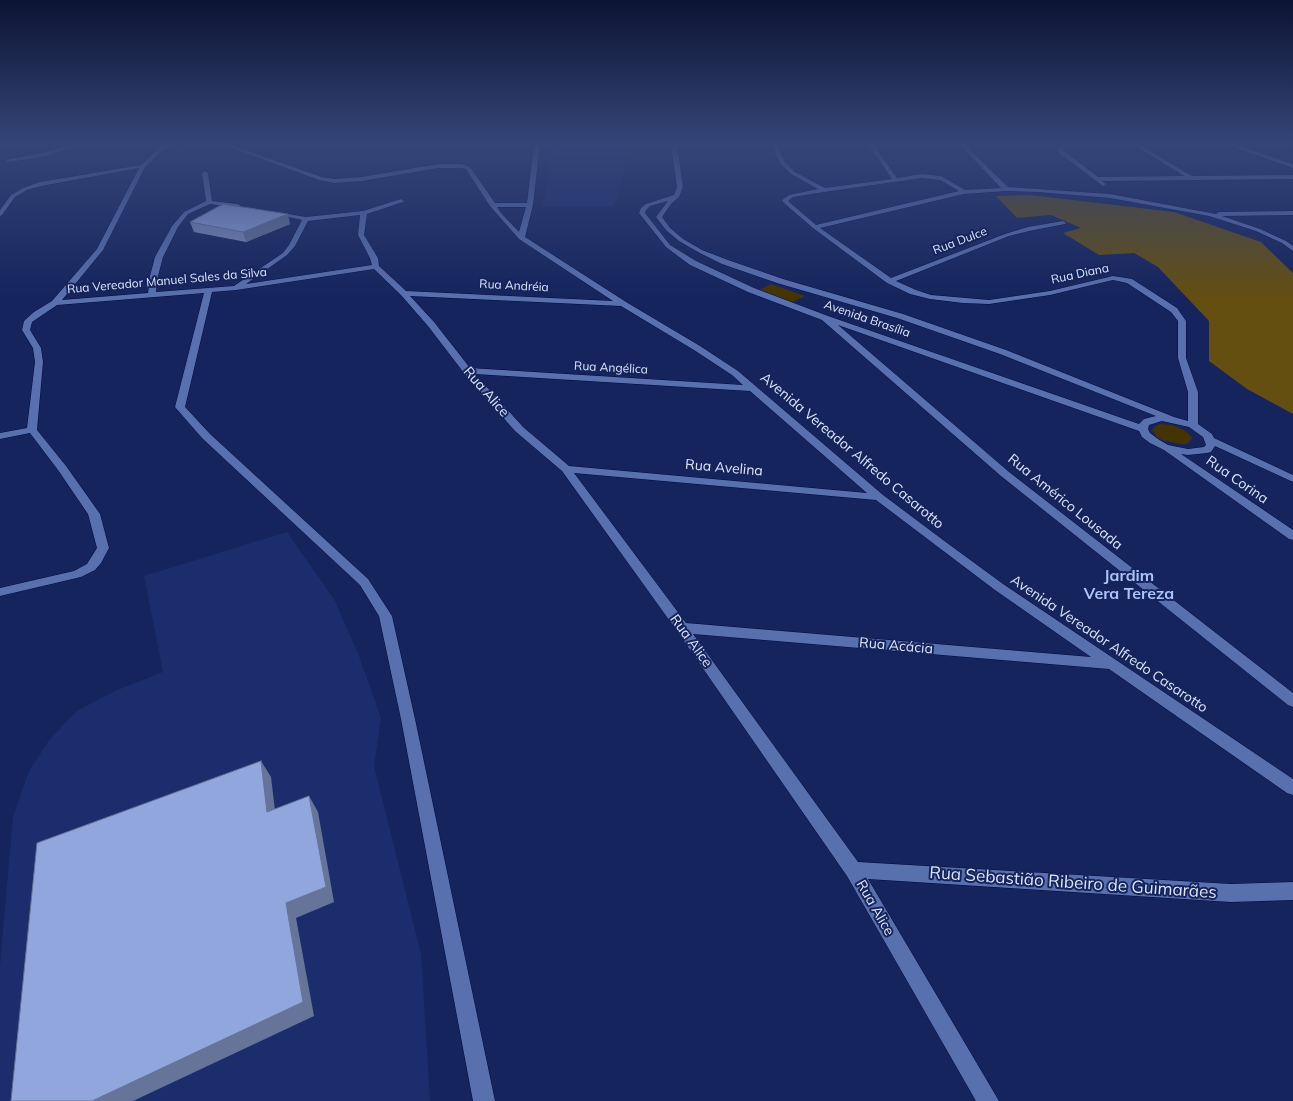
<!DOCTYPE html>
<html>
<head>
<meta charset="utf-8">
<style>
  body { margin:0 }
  canvas { display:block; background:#15245c }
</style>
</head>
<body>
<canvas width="1293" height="1101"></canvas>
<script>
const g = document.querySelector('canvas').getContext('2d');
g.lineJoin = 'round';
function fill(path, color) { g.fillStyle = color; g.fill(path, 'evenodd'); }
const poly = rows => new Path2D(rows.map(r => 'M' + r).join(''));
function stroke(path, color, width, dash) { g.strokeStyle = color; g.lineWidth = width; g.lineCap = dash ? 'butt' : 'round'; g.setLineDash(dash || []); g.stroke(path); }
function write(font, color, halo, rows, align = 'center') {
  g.font = font + ' Mulish,sans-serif'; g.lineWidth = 4; g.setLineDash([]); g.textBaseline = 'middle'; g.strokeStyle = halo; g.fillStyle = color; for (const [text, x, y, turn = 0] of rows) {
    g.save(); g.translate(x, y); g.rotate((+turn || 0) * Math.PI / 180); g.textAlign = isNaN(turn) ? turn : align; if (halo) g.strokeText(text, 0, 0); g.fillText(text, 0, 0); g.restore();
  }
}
fill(poly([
  [553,144,632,144,614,206,543,206],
  [287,532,335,601,359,656,381,718,374,766,421,954,430,1101,0,1101,0,966,13,817,29,771,50,739,77,711,115,691,163,672,144,576]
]), '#1c2d6d');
fill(poly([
  [191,144,204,144,215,149,167,152],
  [771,284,805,296,792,302,760,290],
  [1160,424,1172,425,1184,430,1191,436,1192,439,1187,444,1181,444,1162,440,1157,437,1152,430,1156,426]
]), '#463400');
fill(poly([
  [1030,195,1174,212,1261,242,1293,273,1293,414,1247,389,1209,361,1209,321,1158,267,1134,253,1099,255,1063,233,1081,228,1051,215,1017,218,996,196]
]), '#644e10');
const minor = poly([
  [73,144,81,144,43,157,8,162,5,160,42,153,73,144],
  [167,144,174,144,163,150,145,167,103,250,62,300,148,293,150,276,155,257,172,226,184,212,206,201,202,173,205,171,208,173,212,201,238,204,241,206,238,208,210,204,188,214,178,227,163,257,158,276,156,292,234,286,283,253,289,245,302,220,270,213,270,211,306,217,363,211,401,199,404,201,403,202,367,214,364,235,378,258,379,266,406,291,613,301,519,239,490,206,466,169,461,168,438,168,362,181,334,183,319,180,220,144,228,144,322,177,334,179,362,177,438,164,461,164,470,167,495,203,527,203,534,144,540,144,533,205,525,237,626,302,700,346,738,371,883,495,943,540,1003,584,1293,779,1293,795,1287,793,1109,669,693,634,858,862,1231,884,1293,882,1293,900,1231,902,868,879,999,1101,976,1101,847,876,677,631,562,471,515,431,464,373,428,326,401,295,374,269,236,290,212,292,185,407,210,434,368,579,392,616,415,719,495,1101,473,1101,401,719,379,616,360,585,202,438,175,407,204,293,57,305,32,322,30,330,41,348,43,362,37,430,66,466,100,514,109,548,101,563,95,570,81,577,0,596,0,588,74,571,87,564,97,548,88,514,58,470,30,433,0,439,0,433,27,428,35,362,33,348,22,330,24,321,34,312,52,301,97,249,139,168,41,186,27,190,15,197,2,215,0,216,0,210,11,195,23,188,40,182,141,165,159,148,167,144],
  [497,207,526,207,519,232,501,213,497,207],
  [360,215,358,235,370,258,372,265,246,284,287,255,295,246,308,221,360,215],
  [410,296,621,306,694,350,732,375,743,385,470,368,434,322,410,296],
  [475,374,750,391,867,493,569,466,523,427,475,374],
  [574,473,876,500,995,590,1091,657,686,623,574,473],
  [671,144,677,144,683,187,679,197,671,204,662,217,670,228,683,239,702,250,728,260,783,279,903,314,1006,350,1174,417,1188,421,1188,392,1178,358,1178,321,1171,312,1127,283,1113,280,1050,295,989,304,963,303,930,299,910,294,887,283,813,228,784,203,782,200,789,195,818,189,791,174,780,163,771,144,777,144,785,162,795,172,825,188,892,179,868,144,873,144,897,178,922,174,941,176,965,190,1001,188,959,144,964,144,1008,187,1110,194,1216,214,1219,212,1293,211,1293,215,1222,216,1260,229,1286,241,1293,246,1293,251,1282,243,1256,231,1209,216,1110,198,1038,192,1006,191,964,194,820,228,891,278,1005,234,1028,227,1063,221,1066,223,1065,224,1029,231,1009,236,896,281,916,290,931,295,989,300,1050,291,1113,276,1132,279,1177,308,1186,321,1186,358,1198,392,1198,424,1212,434,1214,438,1293,475,1293,482,1215,446,1211,452,1207,453,1188,455,1181,454,1293,530,1293,540,1289,539,1164,450,1150,443,1142,437,1139,431,838,325,1009,472,1293,693,1293,707,1288,705,1001,476,822,320,748,292,690,265,666,247,639,213,641,208,646,204,674,195,677,187,671,144],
  [922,178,940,180,959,191,816,225,788,201,793,197,824,192,922,178],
  [668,201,656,217,666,230,679,241,698,252,722,264,777,283,897,318,1000,354,1156,416,1144,419,1139,424,828,316,754,288,696,261,670,245,645,213,646,210,650,206,668,201],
  [1162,421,1189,427,1203,437,1206,445,1204,447,1188,449,1168,445,1158,439,1150,433,1148,429,1149,425,1162,421],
  [1063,144,1070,144,1063,149,1064,151,1098,177,1184,176,1132,144,1138,144,1192,176,1293,175,1293,179,1102,181,1106,184,1103,186,1059,153,1057,148,1063,144],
  [1225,144,1233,144,1293,164,1293,168,1225,144]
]);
stroke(minor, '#04083f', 1);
fill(minor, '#5970af');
fill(poly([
  [190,222,290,224,246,242,194,232]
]), '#7d8fbd');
fill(poly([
  [288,214,290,224,246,242,243,232],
  [261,761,271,777,277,828,267,812],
  [309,796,318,812,334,902,296,918,314,1016,133,1101,92,1101,286,903]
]), '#66749a');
const building = poly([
  [223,204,288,214,243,232,190,222,223,204],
  [261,761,267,812,309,796,326,887,286,903,303,1002,92,1101,11,1101,37,843,261,761]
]);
fill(building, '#91a6dc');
stroke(building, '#66749a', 1);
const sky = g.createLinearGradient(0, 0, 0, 298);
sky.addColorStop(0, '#0c1433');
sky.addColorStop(0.48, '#354578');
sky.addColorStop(1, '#35457800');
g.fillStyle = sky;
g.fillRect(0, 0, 1293, 298);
write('12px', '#dee6fc', '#15245c', [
  ["Rua Dulce",960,241,-21],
  ["Rua Diana",1080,274,-12],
  ["Rua Vereador Manuel Sales da Silva",167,281,-5],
  ["Rua Andréia",514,286,3],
  ["Avenida Brasília",867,319,19],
  ["Rua Angélica",611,368,3]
]);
write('14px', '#dee6fc', '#15245c', [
  ["Rua Alice",486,392,49],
  ["Avenida Vereador Alfredo Casarotto",852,451,40],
  ["Rua Avelina",724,468,5],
  ["Rua Corina",1237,480,35],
  ["Rua Américo Lousada",1065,502,39],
  ["Rua Alice",691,641,54],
  ["Avenida Vereador Alfredo Casarotto",1109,644,34],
  ["Rua Acácia",896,646,5],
  ["Rua Alice",875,908,60]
]);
write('bold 16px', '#adc3fa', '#15245c', [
  ["Jardim",1129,576],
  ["Vera Tereza",1129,594]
]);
write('17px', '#dee6fc', '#15245c', [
  ["Rua Sebastião Ribeiro de Guimarães",1073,883,4]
]);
</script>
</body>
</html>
